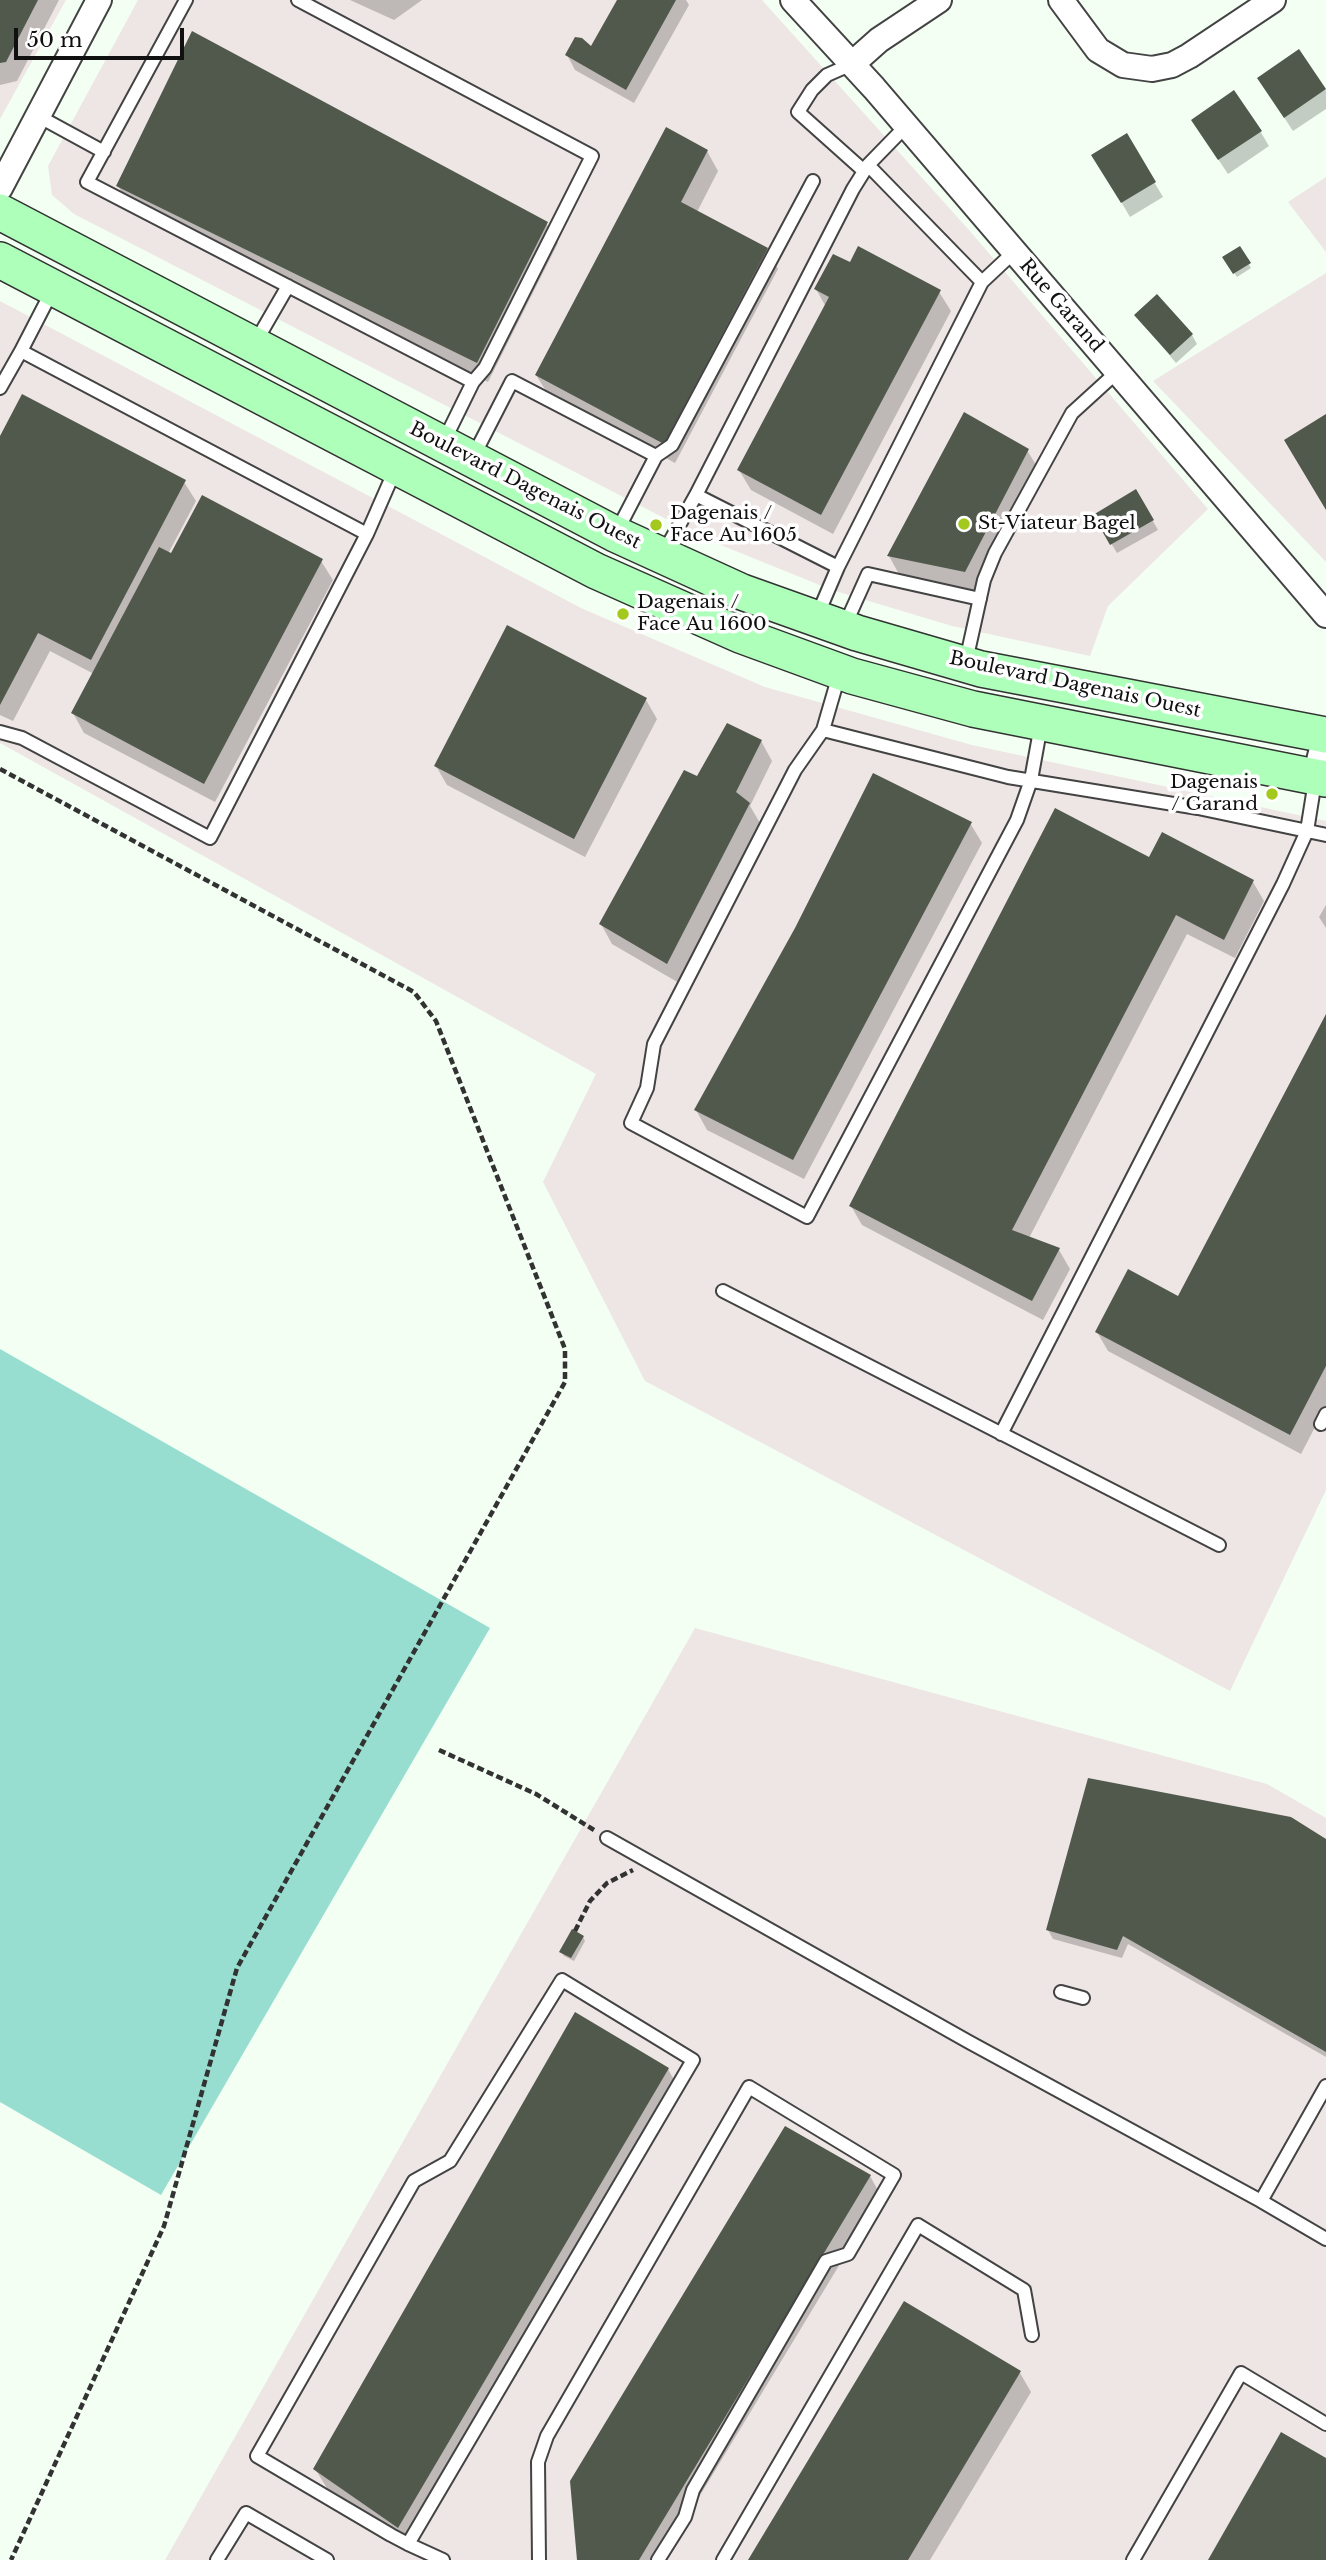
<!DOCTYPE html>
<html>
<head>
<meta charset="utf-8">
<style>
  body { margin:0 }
  #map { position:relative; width:1326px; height:2560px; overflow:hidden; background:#f3fff3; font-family:"Libre Baskerville",serif }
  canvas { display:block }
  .scale { position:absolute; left:14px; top:28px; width:170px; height:32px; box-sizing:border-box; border:4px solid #101010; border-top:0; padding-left:9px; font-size:21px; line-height:24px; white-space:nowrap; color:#101010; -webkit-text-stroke:5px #fff; paint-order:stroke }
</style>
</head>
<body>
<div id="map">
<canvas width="1326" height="2560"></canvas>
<div class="scale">50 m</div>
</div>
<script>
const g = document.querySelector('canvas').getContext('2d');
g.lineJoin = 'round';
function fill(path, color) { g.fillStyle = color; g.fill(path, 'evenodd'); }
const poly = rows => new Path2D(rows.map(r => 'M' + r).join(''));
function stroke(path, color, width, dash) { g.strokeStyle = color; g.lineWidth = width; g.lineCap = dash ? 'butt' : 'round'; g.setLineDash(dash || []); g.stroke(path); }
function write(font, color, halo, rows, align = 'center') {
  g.font = font + ' "Libre Baskerville",serif'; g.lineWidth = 7; g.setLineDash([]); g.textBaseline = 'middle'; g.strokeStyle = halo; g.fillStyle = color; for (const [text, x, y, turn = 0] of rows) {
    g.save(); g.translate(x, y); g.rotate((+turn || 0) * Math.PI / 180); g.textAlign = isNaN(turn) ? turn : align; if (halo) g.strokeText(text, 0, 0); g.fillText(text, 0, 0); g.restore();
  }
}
fill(poly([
  [0,0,66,0,0,119],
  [138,0,762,0,969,230,1208,509,1108,606,1090,656,952,626,832,590,701,537,74,214,52,195,48,166],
  [1326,177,1326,252,1288,202],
  [1326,273,1326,562,1153,381],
  [0,301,581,608,765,687,972,745,1326,821,1326,1490,1230,1691,645,1381,543,1182,596,1074,0,743],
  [695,1628,1267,1784,1326,1818,1326,2560,165,2560]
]), '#eee6e4');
fill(poly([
  [0,1349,490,1628,161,2195,0,2102]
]), '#97ded1');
fill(poly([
  [0,0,59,0,17,81,0,85],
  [350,0,422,0,394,20],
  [619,0,686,0,689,5,634,103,575,70,567,55,592,49],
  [1299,51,1326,91,1326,109,1293,131,1268,93],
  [1260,131,1269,146,1228,174,1202,135],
  [1126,135,1163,197,1130,217,1094,155],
  [707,151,718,171,697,212,767,250,778,269,675,463,548,394,536,375],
  [118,186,546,223,558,243,488,382,130,206],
  [1239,248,1251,268,1237,277,1224,257],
  [850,265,939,292,951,311,833,534,751,490,739,470,826,307,816,289],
  [1136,315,1192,335,1197,344,1176,363],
  [0,439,184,482,196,501,168,554,321,561,333,580,215,802,84,733,73,713,94,674,50,651,13,721,0,715],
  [1027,450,1039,470,976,591,900,576,889,556],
  [1136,492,1158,530,1117,553,1095,516],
  [508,628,646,700,657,719,585,857,447,785,436,766],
  [761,741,772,761,750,806,760,823,679,983,612,944,601,924,698,778],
  [970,823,982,843,804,1179,707,1130,696,1110],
  [1163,834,1253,882,1264,901,1235,958,1187,934,1029,1238,1059,1250,1070,1269,1043,1320,862,1225,851,1206,1150,859],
  [1326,905,1326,928,1319,917],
  [1326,1018,1326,1406,1301,1454,1108,1351,1097,1332,1178,1298],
  [1326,1841,1326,2057,1128,1944,1122,1958,1053,1939,1048,1930],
  [583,1937,585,1941,574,1961,564,1956,561,1952],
  [668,2069,679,2089,410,2546,327,2488,315,2469],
  [870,2176,881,2196,661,2560,579,2560],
  [1020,2373,1031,2392,930,2560,750,2560]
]), '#0003');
fill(poly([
  [0,0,38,0,6,62,0,63],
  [617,0,676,0,626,90,565,55,575,37,582,38,591,46],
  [192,31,548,222,477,363,116,186],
  [1299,49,1326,89,1284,118,1257,78],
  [1234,90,1262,131,1218,160,1191,120],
  [666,127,708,150,681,202,768,248,664,444,535,375],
  [1127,133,1156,182,1121,203,1091,155],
  [858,246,941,290,821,515,737,470,829,297,814,289,833,254,850,262],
  [1240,246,1251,263,1233,274,1222,257],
  [1157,294,1193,334,1170,355,1134,315],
  [22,394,186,480,91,660,38,633,0,705,0,436],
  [964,412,1029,449,965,572,887,556],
  [1326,414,1326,510,1284,440],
  [1136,489,1154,520,1110,545,1093,515],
  [202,495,323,559,204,784,71,713,159,547,171,553],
  [507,625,647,698,574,839,434,766],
  [727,723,762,740,736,792,750,803,667,964,599,924,684,770,697,776],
  [873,773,972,822,793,1160,694,1110,795,928],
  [1055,808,1149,857,1162,832,1254,880,1224,940,1176,915,1012,1230,1060,1248,1032,1301,849,1206],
  [1326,1014,1326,1366,1290,1435,1095,1332,1128,1269,1178,1296],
  [1088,1778,1291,1817,1326,1839,1326,2052,1123,1936,1117,1950,1046,1930],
  [572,1929,584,1936,571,1958,559,1952],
  [575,2012,669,2068,398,2528,313,2469],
  [785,2126,871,2175,639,2560,577,2560,570,2481],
  [904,2301,1021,2371,908,2560,748,2560],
  [1281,2432,1326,2458,1326,2560,1208,2560]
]), '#50594b');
const lane = poly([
  [186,0,87,182,473,382,444,441],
  [298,0,592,156,485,368,473,382],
  [852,64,827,75,812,90,798,112,864,171],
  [38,116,104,152],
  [868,165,982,282,1014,252],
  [52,291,21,351,367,534,395,470],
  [255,343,288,286],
  [0,388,21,351],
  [656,456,672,445,813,181],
  [473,457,512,381,656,456,617,531],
  [696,495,853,189,868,165,906,126],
  [663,554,696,495,838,567,817,616],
  [838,567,982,282],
  [845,625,868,574,980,599],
  [966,661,984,580,995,553,1072,413,1117,372],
  [839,675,823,730,1008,777,1198,808,1326,835],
  [823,730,795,770,654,1044,647,1088,631,1123,807,1217,1017,820,1031,780,1041,725],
  [0,732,22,738,210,838,367,534],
  [723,1291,1219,1545],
  [1321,1424,1326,1414],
  [1001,1434,1283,884,1307,831,1315,781],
  [607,1838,969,2042,1261,2201],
  [1061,1992,1083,1998],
  [1326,2086,1261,2201,1326,2239],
  [408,2544,693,2060,562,1980,450,2161,414,2181,257,2456,391,2535,408,2544,443,2560],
  [217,2560,246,2513,327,2560],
  [539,2560,538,2462,547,2436,749,2087,894,2175,848,2254,826,2261,693,2490,685,2517,658,2560],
  [723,2560,918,2225,1024,2290,1032,2335],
  [1133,2560,1241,2373,1326,2424]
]);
const street = poly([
  [793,0,874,88,1326,615],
  [1061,0,1098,50,1123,65,1152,69,1172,65,1189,56,1273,0],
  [852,64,879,40,939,0],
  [0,188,99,0],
  [1315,777,1326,732]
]);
const secondary = poly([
  [0,212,615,534,742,592,857,633,981,669,1326,735],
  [0,260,596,571,740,635,852,676,973,709,1326,779]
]);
stroke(lane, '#434343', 16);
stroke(street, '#434343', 28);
stroke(secondary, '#323232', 38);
stroke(poly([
  [0,769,414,992,436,1021,565,1349,565,1382,237,1968,164,2226,11,2560],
  [439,1750,536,1794,594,1830],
  [575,1931,590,1901,607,1883,633,1870]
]), '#323232', 4.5, [7, 3.5]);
stroke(lane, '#fff', 12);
stroke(street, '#fff', 24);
stroke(secondary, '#aeffba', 35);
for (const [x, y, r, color] of [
  [964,524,7,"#a4c91e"],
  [656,525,7,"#a4c91e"],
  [623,614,7,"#a4c91e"],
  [1272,794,7,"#a4c91e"]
]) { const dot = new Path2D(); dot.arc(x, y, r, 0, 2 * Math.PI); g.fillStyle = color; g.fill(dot); stroke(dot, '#fff', 2.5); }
write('19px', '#101010', '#fff', [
  ["Rue Garand",1061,306,49],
  ["Boulevard Dagenais Ouest",525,486,27],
  ["Boulevard Dagenais Ouest",1075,685,12]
]);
write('19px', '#101010', '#fff', [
  ["Dagenais /",670,514],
  ["Face Au 1605",670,536],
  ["St-Viateur Bagel",978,524],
  ["Dagenais /",637,603],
  ["Face Au 1600",637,625],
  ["Dagenais",1258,783,"right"],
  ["/ Garand",1258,805,"right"]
], 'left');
</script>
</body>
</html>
